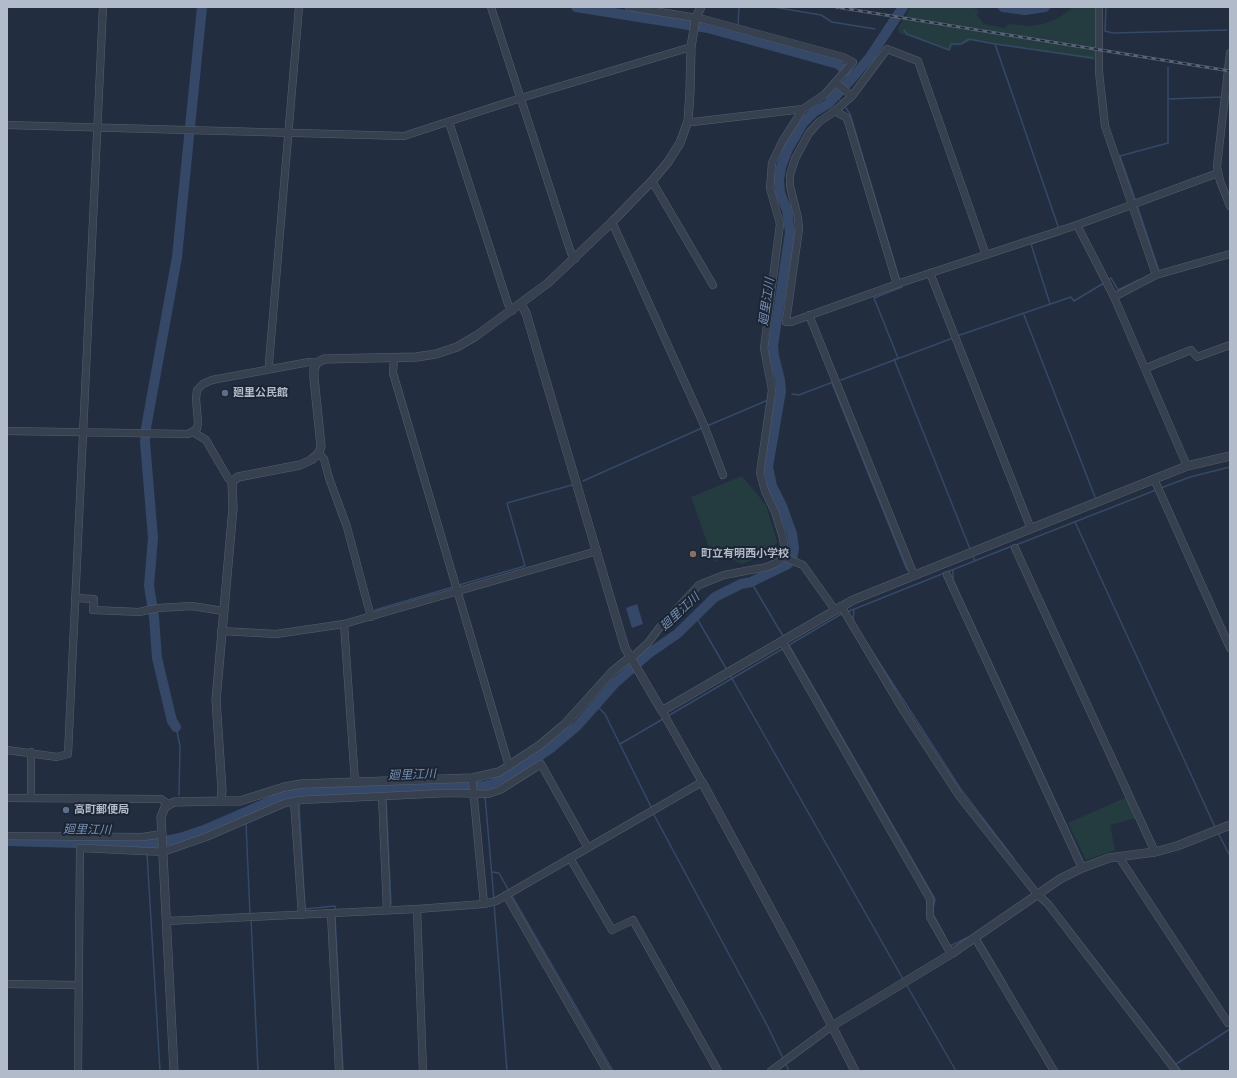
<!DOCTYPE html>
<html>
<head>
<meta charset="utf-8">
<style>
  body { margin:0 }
  #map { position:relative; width:1237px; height:1078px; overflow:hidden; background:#222e3f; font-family:"IBM Plex Sans",sans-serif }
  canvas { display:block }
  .frame { position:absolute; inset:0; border:8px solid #b2bbca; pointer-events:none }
</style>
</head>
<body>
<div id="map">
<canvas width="1237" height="1078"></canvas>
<div class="frame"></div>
</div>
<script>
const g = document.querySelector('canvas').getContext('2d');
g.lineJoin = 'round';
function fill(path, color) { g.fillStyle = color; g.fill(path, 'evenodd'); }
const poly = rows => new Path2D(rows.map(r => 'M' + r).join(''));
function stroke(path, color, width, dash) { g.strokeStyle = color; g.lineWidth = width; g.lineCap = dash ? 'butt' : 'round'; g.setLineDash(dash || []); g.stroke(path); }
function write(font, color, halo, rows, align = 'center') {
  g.font = font + ' "IBM Plex Sans","Noto Sans JP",sans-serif'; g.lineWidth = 4; g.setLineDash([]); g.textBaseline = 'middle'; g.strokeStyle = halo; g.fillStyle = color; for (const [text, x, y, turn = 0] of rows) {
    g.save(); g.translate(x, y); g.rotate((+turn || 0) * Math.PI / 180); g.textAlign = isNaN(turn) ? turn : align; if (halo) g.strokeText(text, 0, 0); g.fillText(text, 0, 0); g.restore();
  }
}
fill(poly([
  [911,7,971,7,978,10,977,15,984,24,1005,28,1009,24,1029,26,1043,24,1059,18,1073,7,1097,7,1096,60,971,41,961,45,952,46,950,51,899,33,898,28],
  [742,476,766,505,777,542,772,552,742,564,727,557,714,562,691,497],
  [1127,797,1136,818,1110,825,1115,850,1086,860,1068,823]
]), '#243c40');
fill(poly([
  [637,604,643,624,632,628,626,608]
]), '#354868');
stroke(poly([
  [773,7,821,15,832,22,875,29],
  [1106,7,1105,31,1113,33,1227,30],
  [738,25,739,7],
  [904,30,907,34,949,50,951,44,961,44,969,39,995,44,1059,229],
  [735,36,736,31],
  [996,44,1093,58],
  [836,97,840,100],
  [1228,97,1230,87],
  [1168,99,1222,97],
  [846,108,850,114,900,281],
  [1136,202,1120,156,1168,143,1168,67],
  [1137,205,1159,271],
  [1108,280,1111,278,1118,290,1139,280],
  [1050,304,1031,244,1060,234],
  [1024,315,1095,497],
  [957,336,1071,297,1074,301,1104,283],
  [898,358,874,298,902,287,901,284],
  [894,359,970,549],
  [841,380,953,338],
  [832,383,907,570],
  [781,391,784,392],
  [792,394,799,395,833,382],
  [772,400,780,401],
  [707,426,768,400],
  [583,481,702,428],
  [1161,488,1190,477,1230,467],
  [1075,522,1215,827],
  [1016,545,1156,490],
  [972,554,975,561],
  [953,570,953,580,1083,861],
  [751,582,783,636],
  [459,585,525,566,507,503,572,485],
  [375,610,453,587],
  [847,612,1012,546],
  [843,613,789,645,935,899,933,909],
  [695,615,727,670],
  [853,620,854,610],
  [866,642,960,788,1014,859],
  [730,675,903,979],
  [596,705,605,714,652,809],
  [668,716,784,648],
  [176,727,180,746,179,795],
  [620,744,663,719],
  [484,786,485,792],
  [386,789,386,794],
  [297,792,298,796],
  [485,796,494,900],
  [386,798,391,904],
  [299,805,305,909,335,906,335,911],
  [245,813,246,817],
  [653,813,767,1025,783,1058],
  [246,823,250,915],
  [1218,833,1230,856],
  [147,845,147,849],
  [147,853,160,1071],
  [492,872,499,873,509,891],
  [511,894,613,1071],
  [494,903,507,1071],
  [933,914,945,936],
  [335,915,343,1071],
  [251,919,258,1071],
  [1066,922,1181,1071],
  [979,938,1007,985],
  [950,946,971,936],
  [906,984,956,1071],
  [786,1064,789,1071],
  [1176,1064,1230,1029]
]), '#354868', 1.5);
stroke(poly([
  [576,7,708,28,838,64,853,77],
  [1003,7,1025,10,1045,7],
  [176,727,172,721,157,658,154,617,149,586,153,538,145,442,146,428,177,257,202,7],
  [7,841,147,845,180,838,204,830,280,797,297,792,484,786,492,784,534,760,551,748,577,726,615,683,648,654,677,634,715,597,741,584,751,582,788,564,792,559,794,549,792,534,782,506,772,486,768,467,781,391,780,380,774,356,773,346,790,232,787,210,780,193,779,180,781,167,788,149,803,123,814,112,828,104,853,77,870,57,903,7]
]), '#354868', 10);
const minor = poly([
  [491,7,571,253,575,259],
  [629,7,703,19,843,57,853,62,825,94,803,109,693,122,688,121],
  [1099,7,1099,72,1105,126,1156,275],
  [1230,53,1217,166,1220,181,1230,206],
  [836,83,852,96],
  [835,111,819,122,809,133,795,159,790,175,790,186,798,218,799,229,786,322,791,322,903,282,1077,225,1218,173],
  [449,122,508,304,512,311],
  [7,125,404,136,521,98,691,47],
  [652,181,713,285],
  [612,222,704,425,723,475],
  [1077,225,1114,297,1187,466],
  [930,273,1031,529],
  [897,284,847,118,835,111,852,96,887,49,918,61,986,255],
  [1114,297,1156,275,1230,254],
  [809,315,914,575],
  [394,358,393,373,509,766],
  [1146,368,1191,350,1197,357,1230,345],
  [270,369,269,363,299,7],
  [7,431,188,434,197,429,198,422,196,399,197,390,203,384,212,380,309,362,317,363],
  [193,432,206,440,228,478,232,482],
  [319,453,324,459,329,478,347,527,371,617],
  [1154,479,1230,648],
  [1015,548,1155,852],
  [783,557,803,565,835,610],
  [947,575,1082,868],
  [75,598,94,599,93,610,139,612,158,608,192,606,223,611],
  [841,606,903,710,960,797,1037,894,1048,904,1176,1071],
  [344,624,355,782],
  [221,631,276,634,344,624,597,551],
  [782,641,930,899,930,917,951,954],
  [629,658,635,655,648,643,660,627,699,585,724,575,767,567,778,562,783,557,785,552,783,538,775,512,765,491,760,473,772,390,764,348,780,224,770,188,772,163,782,142,803,109],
  [7,750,57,757,68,754,103,7],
  [472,778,484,904],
  [382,797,387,910],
  [7,798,161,799,168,804],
  [31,798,31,752],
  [294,801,302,915],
  [7,836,142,837,162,834],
  [1119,857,1228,1023],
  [570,858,612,930,633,920,718,1071],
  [506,895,607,1071],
  [417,909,423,1071],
  [331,914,339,1071],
  [167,921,417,909,484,904,496,901,702,782,662,711],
  [975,938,1054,1071],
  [7,984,79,985],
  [78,1071,80,848,163,852,206,837,285,803,302,800,449,793,488,794,500,790,541,764,588,848],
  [771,1071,832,1026]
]);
const tertiary = poly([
  [521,304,526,313,625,648,662,711,853,600,1187,466,1230,456],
  [702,782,794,952,855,1071],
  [221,801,240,801,284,787,301,784,472,778,499,772,540,745,565,724,612,672,629,658],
  [832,1026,951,954,1060,879,1082,868,1109,858,1155,852,1177,846,1230,825],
  [174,1071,161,817,165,807,174,802,221,801,222,790,216,700,233,508,232,482,238,477,300,465,311,460,319,453,321,446,314,378,314,369,317,363,324,359,416,357,436,354,457,347,476,336,548,283,612,222,652,181,668,162,680,143,688,121,690,92,691,47,696,17,701,7]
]);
stroke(minor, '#545e6d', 8);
stroke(tertiary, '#545e6d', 9);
stroke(minor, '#36404f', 7);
stroke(tertiary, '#36404f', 8);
const rail = poly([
  [836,7,1230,71]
]);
stroke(rail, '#586476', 3);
stroke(rail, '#1c2534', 1.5, [4.5]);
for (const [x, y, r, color] of [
  [225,393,4,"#5c6f8a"],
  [693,554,4,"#8d6e63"],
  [66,810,4,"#5c6f8a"]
]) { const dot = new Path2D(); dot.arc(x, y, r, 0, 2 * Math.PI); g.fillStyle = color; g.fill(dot); stroke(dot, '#1c2534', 1.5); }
write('bold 11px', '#b2bbca', '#1c2534', [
  ["廻里公民館",233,393],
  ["町立有明西小学校",701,554],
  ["高町郵便局",74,810]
], 'left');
write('italic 12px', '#7890b4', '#1c2534', [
  ["廻里江川",767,302,-82],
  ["廻里江川",680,612,-43],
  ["廻里江川",412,775,-2],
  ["廻里江川",87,830,1]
]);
</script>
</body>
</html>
